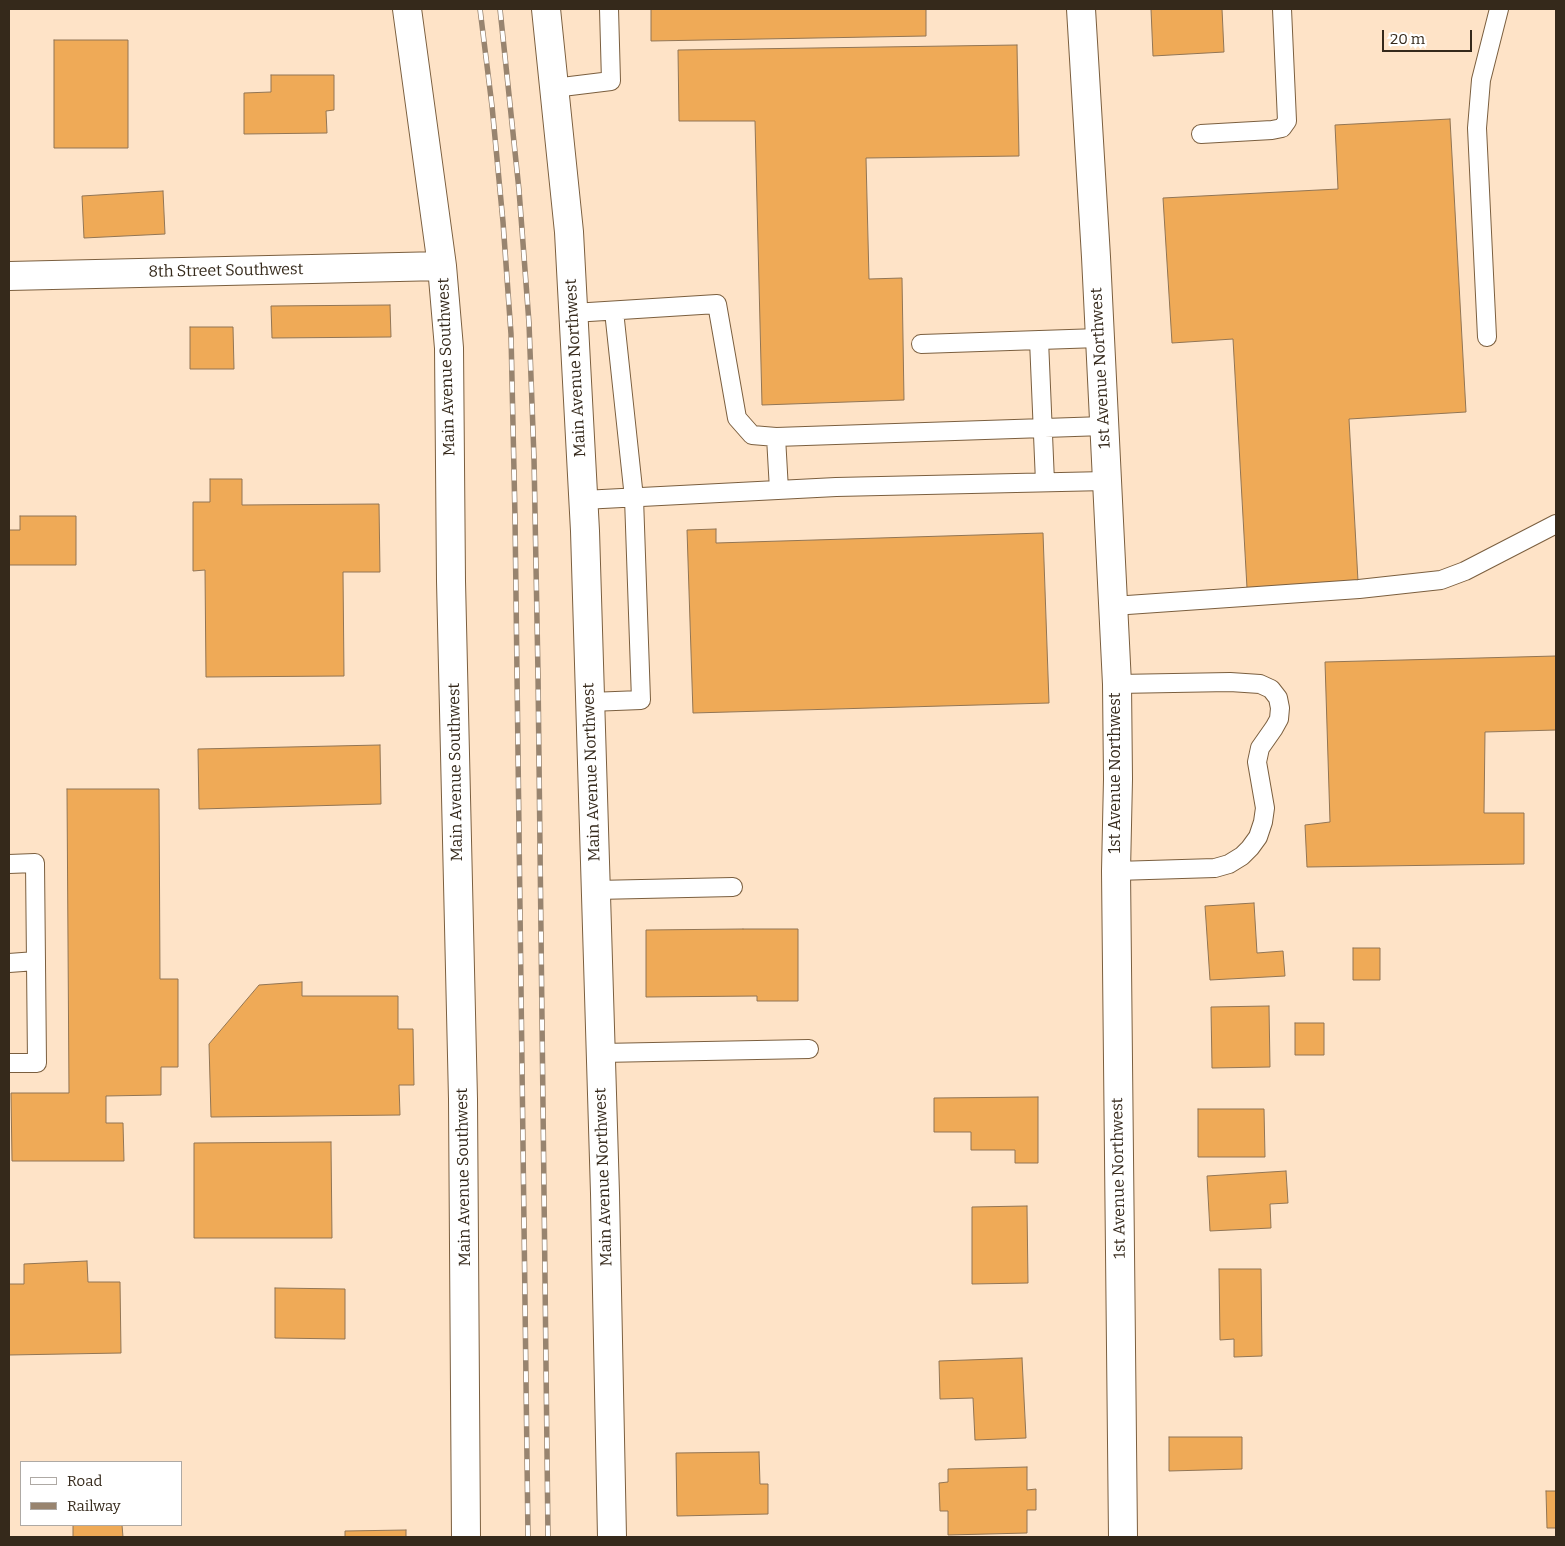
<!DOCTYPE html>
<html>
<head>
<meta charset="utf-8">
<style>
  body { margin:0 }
  #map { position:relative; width:1565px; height:1546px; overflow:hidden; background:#fee3c7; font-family:Bitter,serif }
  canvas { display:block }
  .frame { position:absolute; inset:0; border:10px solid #35291b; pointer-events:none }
  .legend { position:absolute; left:20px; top:1461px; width:162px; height:65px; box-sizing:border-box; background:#fff; border:1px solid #aea9a4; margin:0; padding:6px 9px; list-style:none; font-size:15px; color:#35291b }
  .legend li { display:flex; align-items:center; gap:10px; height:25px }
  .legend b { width:25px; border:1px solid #aea9a4 }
  .scale { position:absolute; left:1382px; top:30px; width:90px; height:22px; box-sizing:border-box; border:2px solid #35291b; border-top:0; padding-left:6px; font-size:15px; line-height:18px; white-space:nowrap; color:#35291b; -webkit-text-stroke:4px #fff; paint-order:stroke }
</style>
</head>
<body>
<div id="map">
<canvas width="1565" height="1546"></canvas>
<div class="frame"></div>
<ul class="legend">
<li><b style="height:6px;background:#fff"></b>Road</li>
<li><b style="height:6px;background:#98846f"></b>Railway</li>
</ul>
<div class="scale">20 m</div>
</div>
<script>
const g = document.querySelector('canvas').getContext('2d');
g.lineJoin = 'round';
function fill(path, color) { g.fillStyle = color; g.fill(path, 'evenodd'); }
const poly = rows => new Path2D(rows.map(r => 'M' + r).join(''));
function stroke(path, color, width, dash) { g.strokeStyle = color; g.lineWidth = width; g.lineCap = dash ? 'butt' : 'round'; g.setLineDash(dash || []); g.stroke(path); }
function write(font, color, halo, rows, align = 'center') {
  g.font = font + ' Bitter,serif'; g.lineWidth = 5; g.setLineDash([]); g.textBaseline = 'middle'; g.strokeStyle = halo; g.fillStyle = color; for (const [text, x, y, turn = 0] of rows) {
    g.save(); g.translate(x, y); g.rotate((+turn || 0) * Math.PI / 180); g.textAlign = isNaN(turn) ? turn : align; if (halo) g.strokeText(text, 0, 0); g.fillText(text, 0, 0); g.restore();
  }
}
const building = poly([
  [651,9,926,9,926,36,651,41,651,9],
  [1151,9,1222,9,1224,52,1153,56,1151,9],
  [54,40,128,40,128,148,54,148,54,40],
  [1017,45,1019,156,866,158,869,279,902,278,904,400,762,405,755,121,679,121,678,50,1017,45],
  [271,75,334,75,334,110,326,111,327,133,244,134,244,93,271,92,271,75],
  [1450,119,1466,412,1349,419,1358,581,1247,588,1233,339,1172,343,1163,198,1338,189,1335,125,1450,119],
  [163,191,165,234,84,238,82,196,163,191],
  [390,305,391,337,272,338,271,306,390,305],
  [190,327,233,327,234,369,190,369,190,327],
  [210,479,242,479,242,505,379,504,380,572,343,572,344,676,206,677,205,570,193,571,193,502,210,502,210,479],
  [20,516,76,516,76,565,9,565,9,530,20,530,20,516],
  [716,529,716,543,1043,533,1049,703,693,713,687,530,716,529],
  [1556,656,1556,730,1485,732,1484,813,1524,813,1524,864,1307,867,1305,825,1330,822,1325,662,1556,656],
  [380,745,381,804,199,809,198,749,380,745],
  [67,789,159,789,160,979,178,979,178,1067,161,1067,161,1095,106,1096,106,1123,123,1123,124,1161,12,1161,11,1093,69,1093,67,789],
  [1254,903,1257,953,1283,951,1285,976,1210,980,1205,906,1254,903],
  [743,929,798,929,798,1001,757,1001,757,996,646,997,646,930,743,929],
  [1353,948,1380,948,1380,980,1353,980,1353,948],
  [302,982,302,996,398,996,398,1029,413,1029,414,1085,399,1085,400,1115,211,1117,209,1044,259,985,302,982],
  [1269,1006,1270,1067,1212,1068,1211,1007,1269,1006],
  [1295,1023,1324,1023,1324,1055,1295,1055,1295,1023],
  [1038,1097,1038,1163,1015,1163,1015,1150,971,1150,971,1132,934,1132,934,1098,1038,1097],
  [1198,1109,1264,1109,1265,1157,1198,1157,1198,1109],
  [331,1142,332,1238,194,1238,194,1143,331,1142],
  [1286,1171,1288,1203,1270,1204,1271,1228,1210,1231,1207,1176,1286,1171],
  [1027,1206,1028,1283,972,1284,972,1207,1027,1206],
  [87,1261,88,1282,120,1282,121,1353,9,1355,9,1284,24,1284,24,1264,87,1261],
  [1219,1269,1261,1269,1262,1356,1234,1357,1234,1339,1220,1340,1219,1269],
  [275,1288,345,1289,345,1339,275,1338,275,1288],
  [1022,1358,1026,1438,975,1440,973,1398,940,1399,939,1361,1022,1358],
  [1169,1437,1242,1437,1242,1469,1169,1471,1169,1437],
  [759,1452,760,1484,768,1484,768,1514,677,1516,676,1453,759,1452],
  [1027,1467,1027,1490,1036,1489,1036,1510,1027,1510,1027,1533,948,1535,948,1511,940,1511,939,1483,948,1482,948,1469,1027,1467],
  [1546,1491,1556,1491,1556,1528,1547,1528,1546,1491],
  [73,1525,122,1525,123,1537,73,1537,73,1525],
  [406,1530,406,1537,345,1537,345,1531,406,1530]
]);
fill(building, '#efaa57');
stroke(building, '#927554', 1);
const service = poly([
  [554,88,611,81,609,9],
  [1201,134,1272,130,1282,128,1287,121,1282,9],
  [573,313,717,304,737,418,752,435,776,437,1104,426],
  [1487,337,1477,128,1481,80,1499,9],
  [1039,340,1045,482],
  [921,344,1099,338],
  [776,437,779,490],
  [583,500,836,487,1106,481],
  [1113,606,1359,589,1441,580,1465,571,1556,524],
  [590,702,641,700,634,498,614,311],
  [9,864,35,863,37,1063,9,1063],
  [1116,871,1215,868,1229,864,1242,856,1250,848,1258,837,1263,822,1265,808,1257,762,1260,748,1274,728,1279,719,1280,708,1278,698,1271,689,1260,684,1230,682,1117,684],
  [596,890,733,887],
  [9,963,36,961],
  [601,1053,809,1049]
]);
const minor = poly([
  [407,9,442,266,449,348,451,581,463,1099,466,1537],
  [546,9,569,232,585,531,605,1193,612,1537],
  [9,276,442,266]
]);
const tertiary = poly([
  [1081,9,1096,257,1117,684,1118,779,1116,871,1123,1537]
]);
stroke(service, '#7b5f3f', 20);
stroke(minor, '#7b5f3f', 30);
stroke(tertiary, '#7b5f3f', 30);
stroke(service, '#fff', 18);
stroke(minor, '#fff', 28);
stroke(tertiary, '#fff', 28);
const rail = poly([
  [480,9,492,106,503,222,511,334,515,517,528,1537],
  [500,9,519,190,529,323,534,458,538,674,548,1537]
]);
stroke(rail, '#98846f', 5.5);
stroke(rail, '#fff', 4, [11]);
write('16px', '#35291b', '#fff', [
  ["8th Street Southwest",226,271,-1],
  ["Main Avenue Southwest",447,367,-92],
  ["Main Avenue Northwest",576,368,-93],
  ["1st Avenue Northwest",1101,368,-93],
  ["Main Avenue Southwest",456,772,-91],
  ["Main Avenue Northwest",592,772,-92],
  ["1st Avenue Northwest",1116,773,-90],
  ["Main Avenue Southwest",464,1177,-91],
  ["Main Avenue Northwest",604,1177,-92],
  ["1st Avenue Northwest",1119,1178,-91]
]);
</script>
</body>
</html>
